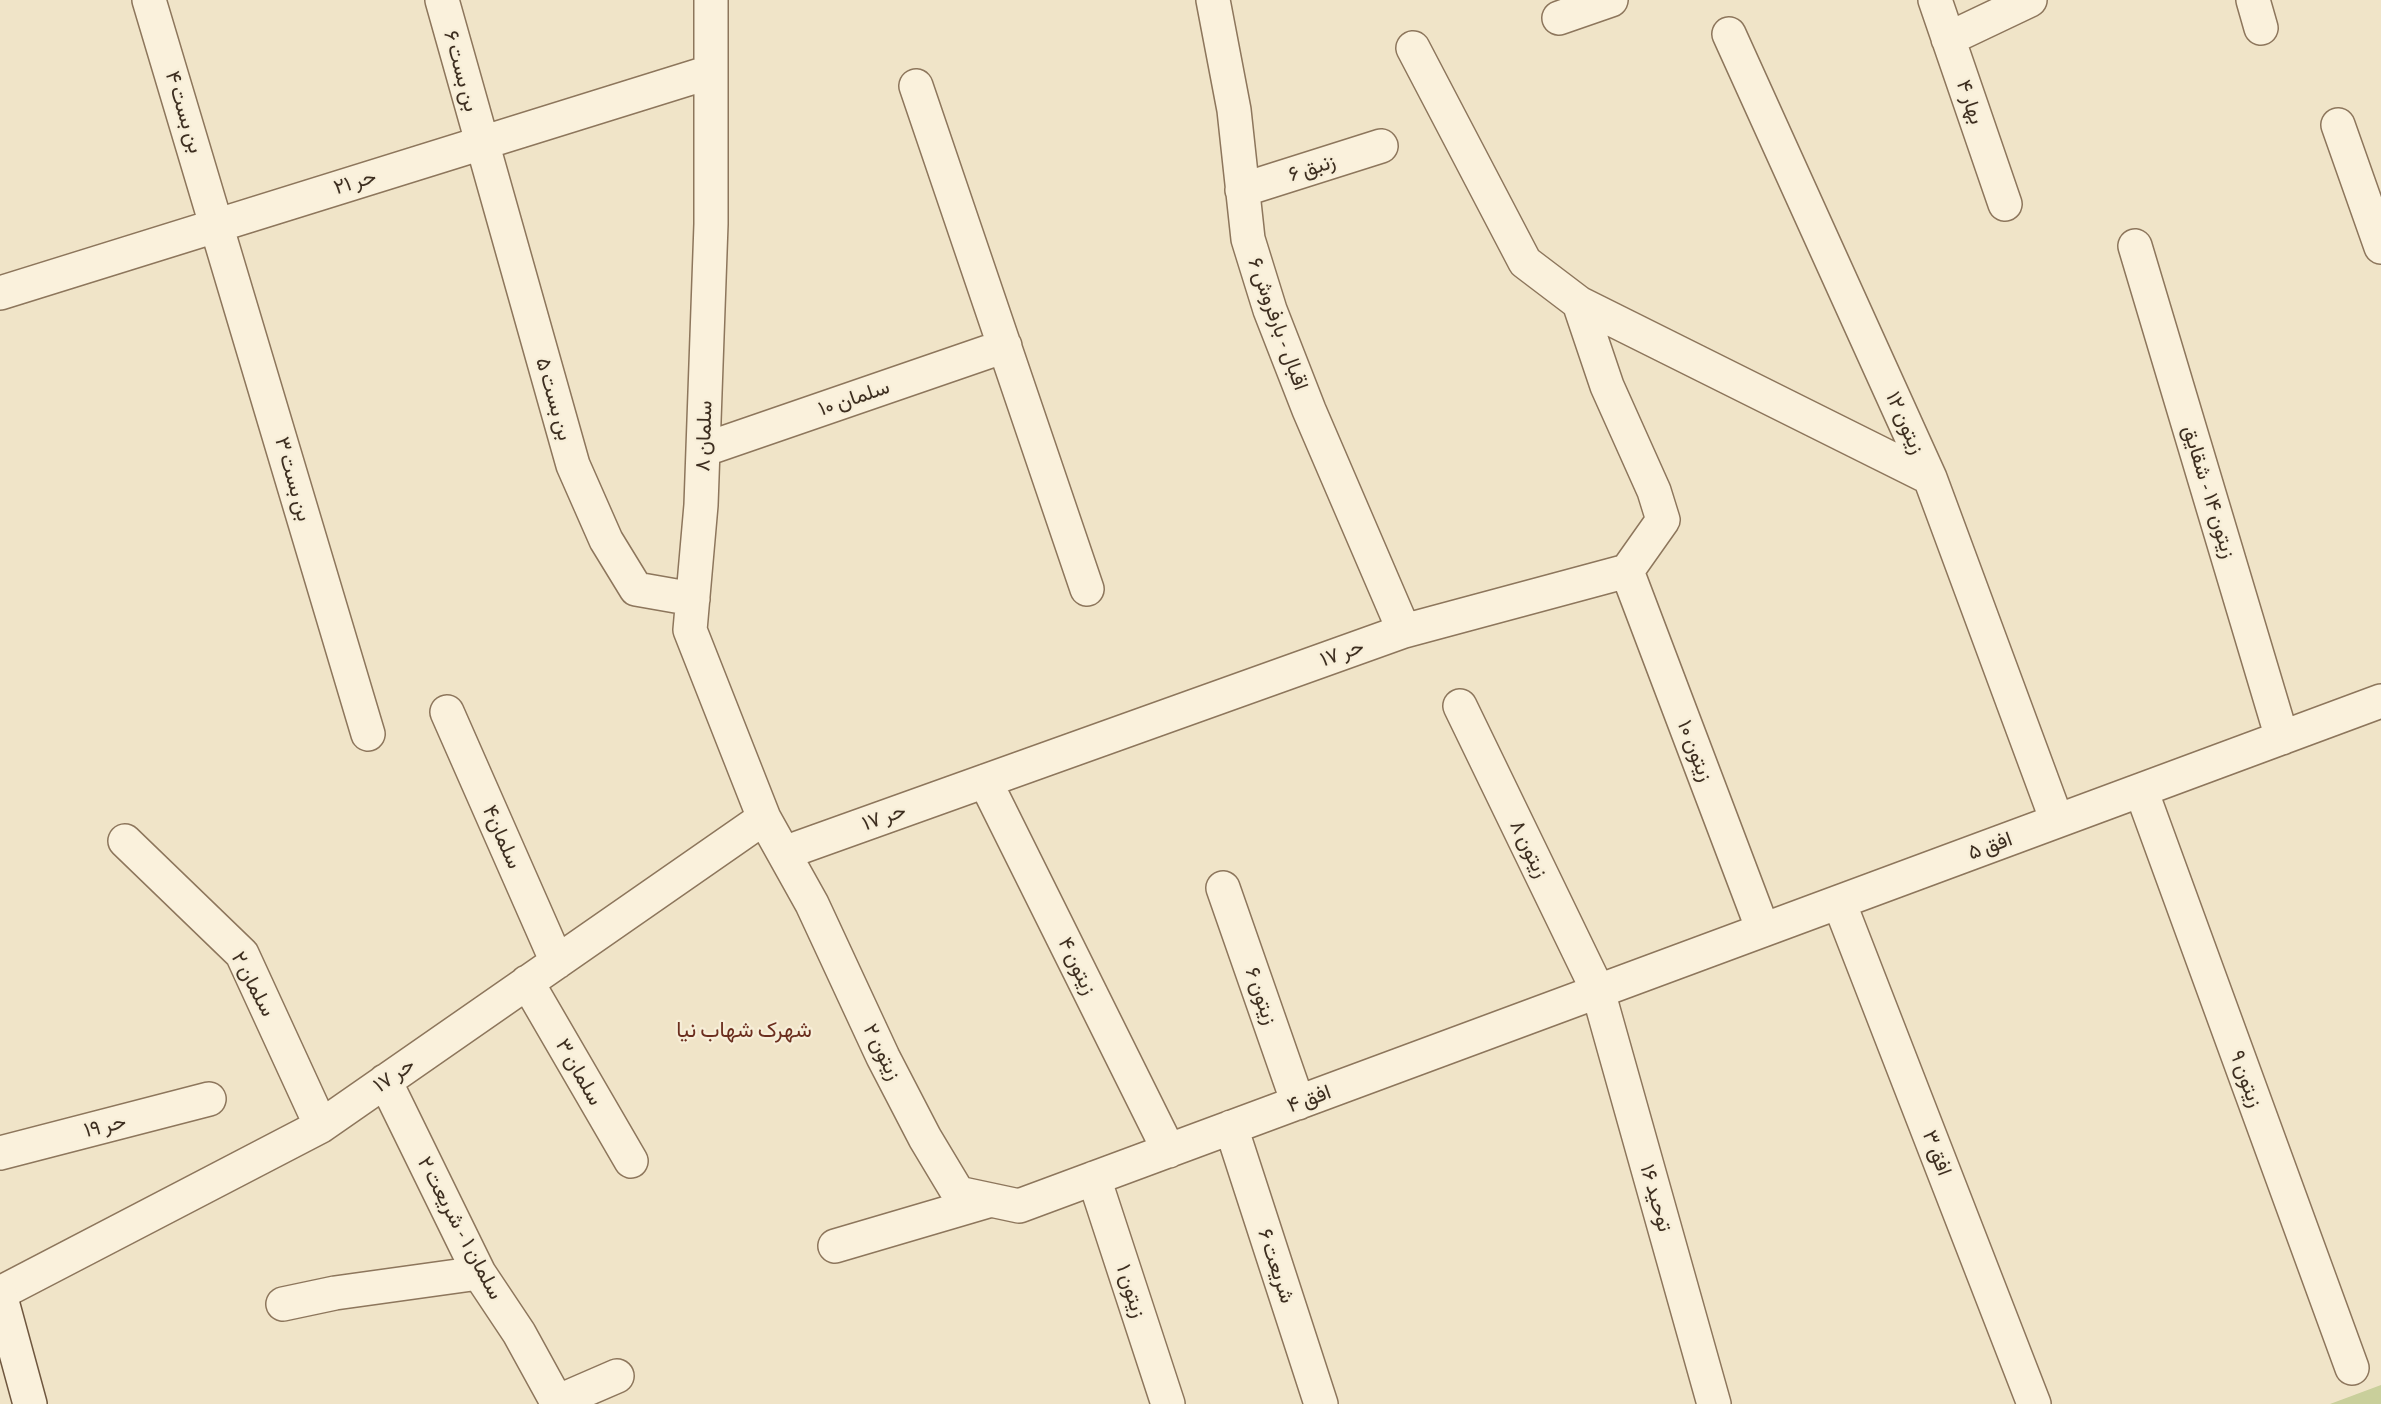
<!DOCTYPE html>
<html>
<head>
<meta charset="utf-8">
<style>
  body { margin:0 }
  canvas { display:block; background:#f0e4c8 }
</style>
</head>
<body>
<canvas width="2381" height="1404"></canvas>
<script>
const g = document.querySelector('canvas').getContext('2d');
g.lineJoin = 'round';
function fill(path, color) { g.fillStyle = color; g.fill(path, 'evenodd'); }
const poly = rows => new Path2D(rows.map(r => 'M' + r).join(''));
function stroke(path, color, width, dash) { g.strokeStyle = color; g.lineWidth = width; g.lineCap = dash ? 'butt' : 'round'; g.setLineDash(dash || []); g.stroke(path); }
function write(font, color, halo, rows, align = 'center') {
  g.font = font + ' "Crimson Pro",Vazirmatn,serif'; g.lineWidth = 4.5; g.setLineDash([]); g.textBaseline = 'middle'; g.strokeStyle = halo; g.fillStyle = color; for (const [text, x, y, turn = 0] of rows) {
    g.save(); g.translate(x, y); g.rotate((+turn || 0) * Math.PI / 180); g.textAlign = isNaN(turn) ? turn : align; if (halo) g.strokeText(text, 0, 0); g.fillText(text, 0, 0); g.restore();
  }
}
fill(poly([
  [2381,1385,2381,1404,2330,1404]
]), '#c9cf9b');
const street = poly([
  [149,0,368,734],
  [442,0,573,465,606,540,636,589,693,599],
  [711,0,711,224,701,505,690,630,764,818,812,904,883,1057,925,1138,958,1193,1019,1206,2381,701],
  [1213,0,1234,110,1248,239,1270,310,1309,410,1404,631],
  [1935,0,2005,204],
  [2253,0,2261,28],
  [1559,18,1611,0],
  [1729,34,1930,478,2057,821],
  [1948,39,2030,0],
  [1413,48,1525,262,1579,303,1930,478],
  [916,86,1087,589],
  [2338,125,2381,247],
  [1242,190,1381,146],
  [2135,246,2282,738],
  [0,293,710,72],
  [703,450,1005,346],
  [1627,571,1763,930],
  [1460,706,1598,991,1714,1404],
  [447,712,557,962],
  [985,781,1169,1151],
  [2141,790,2352,1368],
  [125,841,242,954,321,1126],
  [784,853,1404,631,1627,571,1663,520,1654,491,1607,386,1579,303],
  [1223,888,1298,1103],
  [1839,902,2034,1404],
  [527,982,631,1161],
  [385,1081,479,1273,519,1333,558,1404],
  [1231,1127,1321,1404],
  [0,1153,209,1099],
  [1094,1178,1168,1404],
  [835,1246,988,1201],
  [0,1293,321,1126,764,818],
  [283,1304,335,1293,479,1273],
  [557,1402,617,1376]
]);
const secondary = poly([
  [0,1294,30,1404]
]);
stroke(street, '#8d765c', 36);
stroke(secondary, '#6f573f', 36);
stroke(street, '#faf1dc', 33);
stroke(secondary, '#faf1dc', 33);
write('21px', '#3d2e20', '#f7eed8', [
  ["بن بست ۶",461,71,75],
  ["بهار ۴",1970,102,71],
  ["بن بست ۴",184,112,73],
  ["زنبق ۶",1312,168,-18],
  ["حر ۲۱",355,182,-17],
  ["اقبال - بارفروش ۶",1278,324,70],
  ["سلمان ۱۰",854,398,-19],
  ["بن بست ۵",554,399,74],
  ["زیتون ۱۲",1905,423,66],
  ["سلمان ۸",704,436,-88],
  ["بن بست ۳",293,479,74],
  ["زیتون ۱۴ - شقایق",2209,492,73],
  ["حر ۱۷",1342,653,-20],
  ["زیتون ۱۰",1695,751,69],
  ["حر ۱۷",884,817,-20],
  ["سلمان۴",502,837,66],
  ["افق ۵",1990,846,-20],
  ["زیتون ۸",1529,849,64],
  ["زیتون ۴",1077,966,64],
  ["سلمان ۲",253,984,62],
  ["زیتون ۶",1261,996,71],
  ["زیتون ۲",882,1052,64],
  ["سلمان ۳",579,1072,60],
  ["حر ۱۷",394,1075,-35],
  ["زیتون ۹",2246,1079,70],
  ["افق ۴",1309,1099,-20],
  ["حر ۱۹",105,1126,-14],
  ["افق ۳",1937,1153,69],
  ["توحید ۱۶",1656,1198,74],
  ["سلمان ۱ - شریعت ۲",460,1228,62],
  ["شریعت ۶",1276,1266,72],
  ["زیتون ۱",1131,1291,72]
]);
write('22px', '#6b2e1e', '#f7eed8', [
  ["شهرک شهاب نیا",744,1030]
]);
</script>
</body>
</html>
